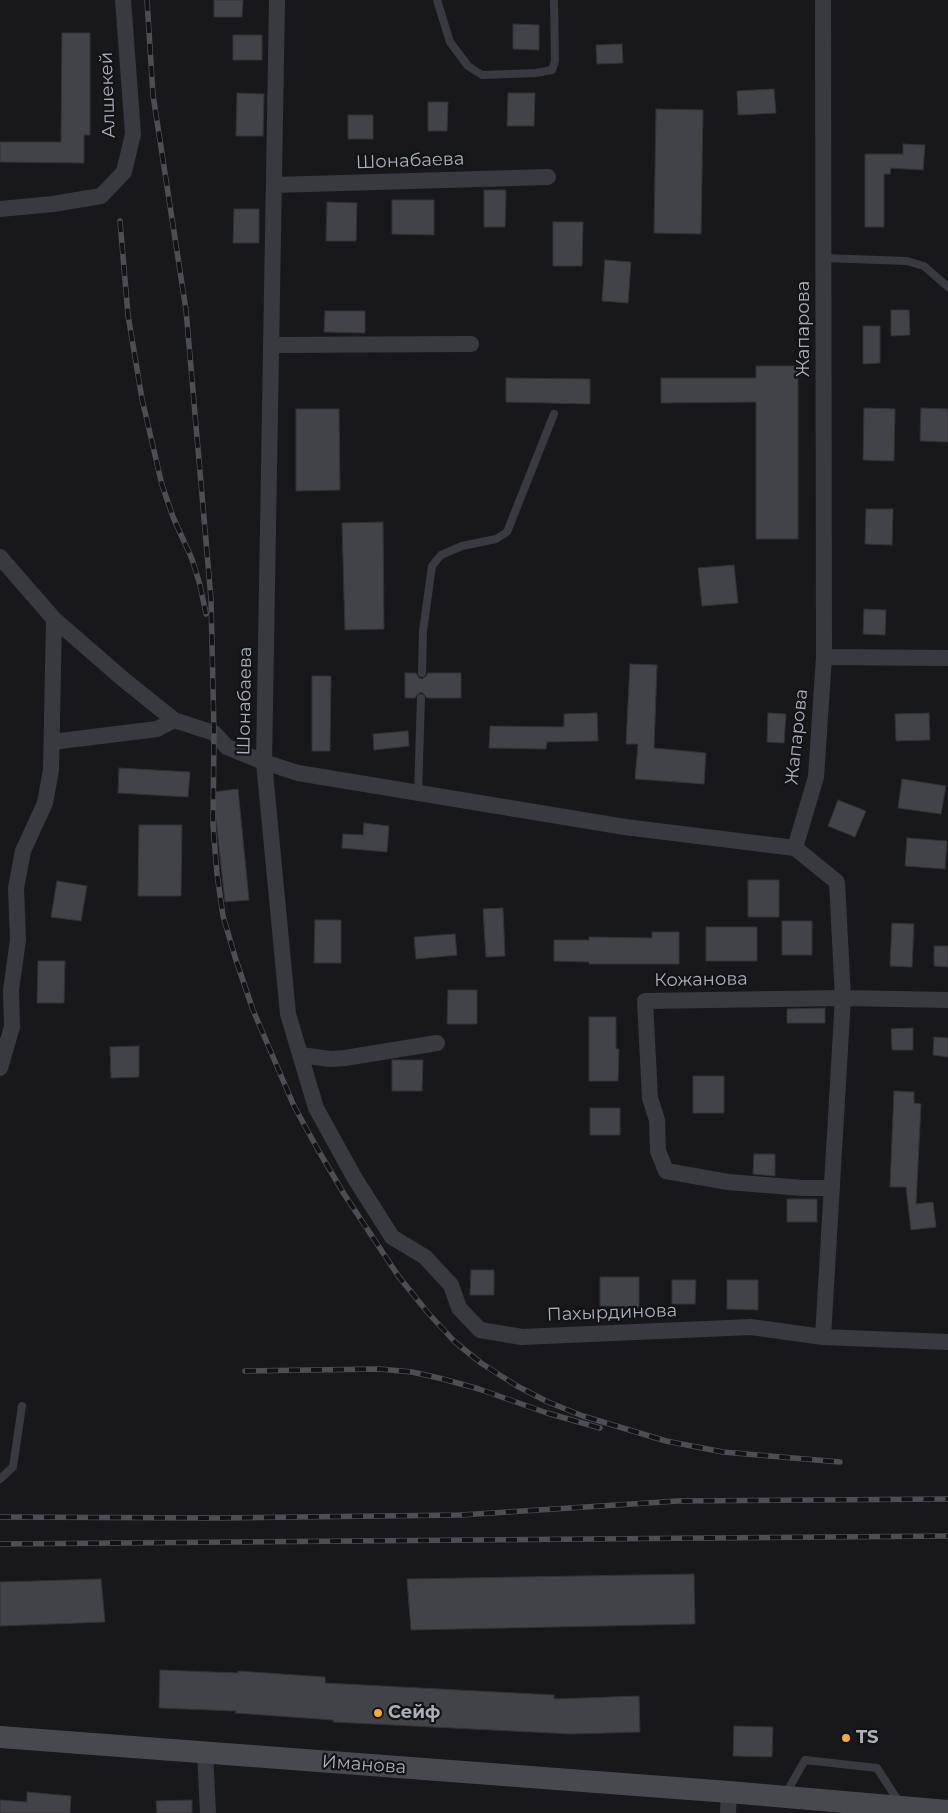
<!DOCTYPE html>
<html>
<head>
<meta charset="utf-8">
<style>
  body { margin:0 }
  canvas { display:block; background:#18181a }
</style>
</head>
<body>
<canvas width="948" height="1813"></canvas>
<script>
const g = document.querySelector('canvas').getContext('2d');
g.lineJoin = 'round';
function fill(path, color) { g.fillStyle = color; g.fill(path, 'evenodd'); }
const poly = rows => new Path2D(rows.map(r => 'M' + r).join(''));
function stroke(path, color, width, dash) { g.strokeStyle = color; g.lineWidth = width; g.lineCap = dash ? 'butt' : 'round'; g.setLineDash(dash || []); g.stroke(path); }
function write(font, color, halo, rows, align = 'center') {
  g.font = font + ' Montserrat,sans-serif'; g.lineWidth = 4.5; g.setLineDash([]); g.textBaseline = 'middle'; g.strokeStyle = halo; g.fillStyle = color; for (const [text, x, y, turn = 0] of rows) {
    g.save(); g.translate(x, y); g.rotate((+turn || 0) * Math.PI / 180); g.textAlign = isNaN(turn) ? turn : align; if (halo) g.strokeText(text, 0, 0); g.fillText(text, 0, 0); g.restore();
  }
}
const building = poly([
  [214,0,243,0,242,17,214,17,214,0],
  [513,24,539,25,539,50,513,49,513,24],
  [62,33,90,33,90,135,84,135,84,163,0,162,0,142,61,142,62,33],
  [233,35,262,35,262,60,233,60,233,35],
  [622,44,623,63,597,64,596,45,622,44],
  [774,89,776,113,738,115,737,91,774,89],
  [237,93,264,94,263,136,236,136,237,93],
  [508,93,535,93,534,126,507,126,508,93],
  [428,102,448,102,447,131,428,131,428,102],
  [656,109,703,110,701,234,654,233,656,109],
  [348,115,373,115,373,139,348,139,348,115],
  [903,144,925,145,923,170,891,168,890,174,884,174,884,227,865,227,865,154,903,154,903,144],
  [484,190,506,190,505,227,484,227,484,190],
  [392,200,434,200,434,235,392,234,392,200],
  [327,202,357,203,356,241,326,241,327,202],
  [234,209,259,209,259,243,233,243,234,209],
  [553,222,583,222,582,266,553,266,553,222],
  [605,260,631,262,628,303,602,301,605,260],
  [891,310,909,310,910,335,891,336,891,310],
  [325,311,365,311,365,333,324,332,325,311],
  [863,326,880,326,880,363,863,364,863,326],
  [756,366,798,366,798,539,756,539,756,402,661,403,661,378,756,378,756,366],
  [506,378,590,379,590,404,506,402,506,378],
  [864,408,895,409,894,461,863,460,864,408],
  [921,408,948,409,948,442,920,441,921,408],
  [296,409,339,409,340,490,296,491,296,409],
  [866,509,893,509,892,545,865,544,866,509],
  [383,522,384,629,345,630,342,523,383,522],
  [734,565,738,603,702,606,698,568,734,565],
  [864,609,886,610,885,635,863,634,864,609],
  [630,664,657,665,654,748,706,753,704,784,635,779,638,744,626,744,630,664],
  [405,673,416,673,419,678,422,679,426,676,428,673,461,673,461,698,427,698,424,694,421,692,417,695,415,698,405,698,405,673],
  [312,676,331,676,330,751,312,751,312,676],
  [597,713,598,741,547,742,546,749,489,748,490,726,564,727,564,714,597,713],
  [768,713,786,714,784,743,767,742,768,713],
  [929,713,930,740,896,741,895,714,929,713],
  [408,731,409,746,374,750,373,734,408,731],
  [119,768,190,772,188,797,118,793,119,768],
  [902,779,946,786,941,814,898,808,902,779],
  [238,789,249,900,225,902,213,792,238,789],
  [838,800,866,811,855,837,828,826,838,800],
  [364,823,389,826,387,852,342,848,343,834,363,835,364,823],
  [139,825,182,825,181,896,138,896,139,825],
  [907,838,947,841,945,869,905,866,907,838],
  [748,880,779,880,779,917,748,917,748,880],
  [57,881,87,886,81,921,51,917,57,881],
  [503,908,505,956,486,957,483,909,503,908],
  [315,920,341,920,341,963,314,963,315,920],
  [782,921,812,921,812,955,782,955,782,921],
  [892,923,914,924,912,967,890,966,892,923],
  [706,927,757,927,757,961,706,961,706,927],
  [652,932,679,932,679,964,589,964,589,962,554,961,554,940,589,940,589,937,652,938,652,932],
  [455,934,457,955,416,959,414,937,455,934],
  [934,946,948,946,948,967,934,966,934,946],
  [38,961,65,961,64,1003,37,1003,38,961],
  [448,990,477,990,477,1024,447,1024,448,990],
  [825,1008,825,1023,787,1023,787,1009,825,1008],
  [589,1017,616,1017,616,1049,619,1049,618,1081,589,1081,589,1017],
  [913,1028,913,1050,892,1050,891,1029,913,1028],
  [934,1037,948,1038,948,1057,933,1055,934,1037],
  [139,1046,139,1077,111,1078,110,1047,139,1046],
  [392,1060,423,1060,422,1091,392,1091,392,1060],
  [693,1076,724,1076,724,1113,693,1113,693,1076],
  [894,1091,914,1092,914,1103,921,1104,916,1204,933,1202,936,1227,911,1230,906,1187,890,1187,894,1091],
  [590,1108,620,1108,620,1135,590,1135,590,1108],
  [754,1154,775,1154,775,1176,753,1174,754,1154],
  [787,1199,817,1199,817,1222,787,1222,787,1199],
  [471,1270,494,1270,494,1295,470,1295,471,1270],
  [600,1277,639,1277,639,1307,600,1306,600,1277],
  [672,1280,696,1280,695,1304,672,1304,672,1280],
  [727,1280,758,1280,758,1310,727,1309,727,1280],
  [694,1574,695,1624,411,1630,407,1579,694,1574],
  [101,1579,105,1622,0,1626,0,1582,101,1579],
  [160,1670,238,1673,238,1671,325,1677,325,1683,554,1695,554,1699,639,1696,640,1732,572,1734,333,1722,333,1720,235,1713,236,1711,159,1708,160,1670],
  [734,1726,773,1727,772,1757,733,1756,734,1726],
  [27,1792,71,1796,70,1813,0,1813,0,1800,27,1802,27,1792],
  [192,1800,192,1813,157,1813,156,1801,192,1800]
]);
fill(building, '#424347');
stroke(building, '#323236', 1);
stroke(poly([
  [437,0,450,42,468,66,482,75,536,73,552,70,555,61,554,0],
  [824,258,907,261,924,266,948,287],
  [422,673,423,631,432,566,441,555,462,546,496,539,507,532,554,414],
  [418,793,421,698],
  [0,1479,13,1467,22,1406],
  [785,1795,805,1760,877,1768,899,1802]
]), '#393a3f', 8);
stroke(poly([
  [277,0,264,762,288,1014,316,1108,354,1177,392,1237,425,1257,451,1285,459,1308,480,1330,522,1337,751,1327,823,1337,948,1342],
  [274,185,548,177],
  [0,209,53,204,101,196,124,172,133,134,123,0],
  [271,345,471,344],
  [0,557,54,619,123,679,174,720,214,733,227,747,264,762,298,773,625,827,795,848,837,882,843,998,823,1337],
  [824,657,948,658],
  [52,742,157,729,174,720],
  [795,848,816,777,824,657,823,0],
  [300,1055,331,1059,345,1058,437,1043],
  [0,1068,12,1027,11,990,18,940,16,888,23,851,45,803,51,770,54,619],
  [832,1188,803,1188,728,1182,666,1171,658,1151,657,1120,650,1098,645,1001,843,998,948,1000],
  [205,1753,208,1813],
  [728,1813,729,1792]
]), '#393a3f', 16);
stroke(poly([
  [0,1737,729,1792,948,1811]
]), '#47494f', 22);
const rail = poly([
  [147,0,153,95,186,310,211,599,214,733,213,825,217,874,223,916,236,960,253,1010,294,1106,317,1148,344,1194,399,1277,429,1314,455,1342,481,1363,517,1386,548,1402,583,1416,666,1441,723,1452,840,1462],
  [120,221,128,315,142,399,162,485,173,517,192,559,200,585,206,614],
  [245,1371,379,1369,412,1372,443,1379,479,1389,547,1413,600,1428],
  [0,1517,218,1518,461,1515,678,1501,948,1499],
  [0,1544,948,1536]
]);
stroke(rail, '#4c4e54', 5.5);
stroke(rail, '#131315', 4, [11]);
for (const [x, y, r, color] of [
  [378,1713,5,"#f5aa35"],
  [846,1738,5,"#f5aa35"]
]) { const dot = new Path2D(); dot.arc(x, y, r, 0, 2 * Math.PI); g.fillStyle = color; g.fill(dot); stroke(dot, '#131315', 2); }
write('18px', '#aab0ba', '#131315', [
  ["Алшекей",108,95,-92],
  ["Шонабаева",410,161,-2],
  ["Жапарова",804,329,-90],
  ["Шонабаева",245,701,-89],
  ["Жапарова",797,737,-84],
  ["Кожанова",701,980,-1],
  ["Пахырдинова",612,1313,-2],
  ["Иманова",364,1765,4]
]);
write('bold 18px', '#aab0ba', '#131315', [
  ["Сейф",388,1713],
  ["TS",856,1738]
], 'left');
</script>
</body>
</html>
